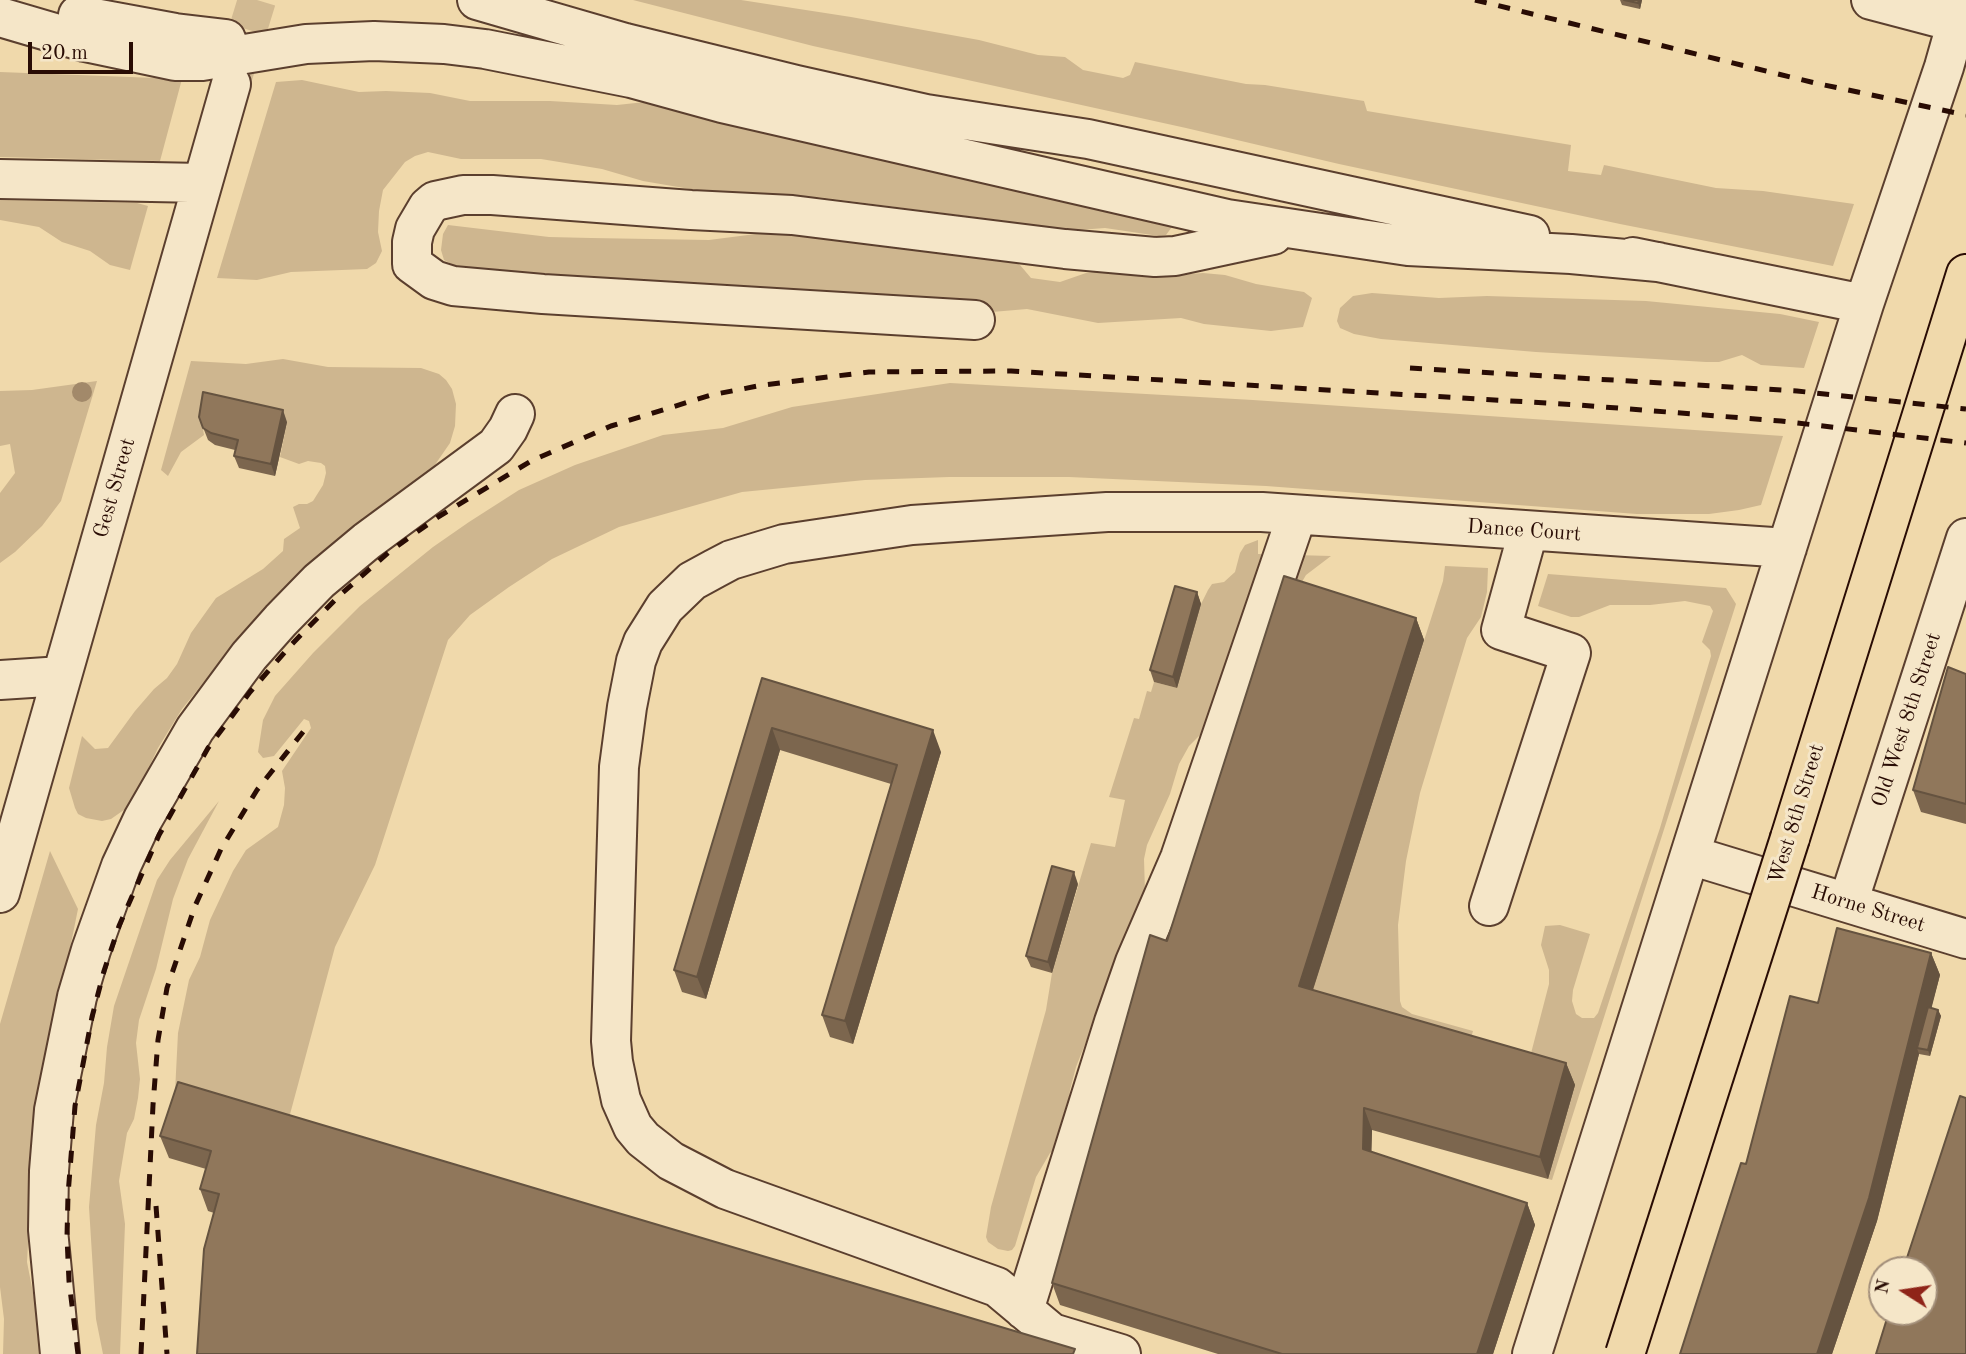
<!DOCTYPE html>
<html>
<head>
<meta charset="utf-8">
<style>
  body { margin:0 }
  #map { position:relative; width:1966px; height:1354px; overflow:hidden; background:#f0d9ab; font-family:"Old Standard TT",serif }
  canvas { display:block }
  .north { position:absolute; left:1868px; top:1256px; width:70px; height:70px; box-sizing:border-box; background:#f5e6c8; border:2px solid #a38f7a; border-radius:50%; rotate:282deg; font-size:19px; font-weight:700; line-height:28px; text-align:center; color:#290c04 }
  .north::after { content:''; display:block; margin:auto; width:24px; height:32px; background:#8f2418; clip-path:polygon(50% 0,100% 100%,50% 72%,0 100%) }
  .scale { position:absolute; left:28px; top:42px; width:105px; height:32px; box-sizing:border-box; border:4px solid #290c04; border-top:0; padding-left:9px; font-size:21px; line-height:24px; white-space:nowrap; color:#290c04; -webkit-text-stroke:5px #f5e6c8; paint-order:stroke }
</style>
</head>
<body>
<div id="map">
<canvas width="1966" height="1354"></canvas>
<div class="north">N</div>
<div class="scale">20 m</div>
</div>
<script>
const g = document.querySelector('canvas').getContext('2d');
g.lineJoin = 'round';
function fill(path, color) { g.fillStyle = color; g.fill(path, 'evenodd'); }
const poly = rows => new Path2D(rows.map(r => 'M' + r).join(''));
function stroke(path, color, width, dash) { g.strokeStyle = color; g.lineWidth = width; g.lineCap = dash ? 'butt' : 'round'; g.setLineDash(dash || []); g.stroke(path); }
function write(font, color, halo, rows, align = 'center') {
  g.font = font + ' "Old Standard TT",serif'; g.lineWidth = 6; g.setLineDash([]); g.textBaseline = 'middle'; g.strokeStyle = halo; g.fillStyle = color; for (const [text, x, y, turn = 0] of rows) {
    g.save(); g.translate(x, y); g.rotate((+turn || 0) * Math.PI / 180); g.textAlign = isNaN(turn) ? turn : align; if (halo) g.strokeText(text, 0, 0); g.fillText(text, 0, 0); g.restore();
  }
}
fill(poly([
  [633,0,741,0,851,17,979,40,1038,55,1065,57,1083,70,1123,78,1130,75,1135,62,1246,84,1265,85,1364,101,1367,111,1571,145,1568,171,1601,175,1604,165,1716,188,1763,191,1854,204,1833,266,1620,224,1339,164,1186,128,813,46],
  [0,72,182,79,160,161,0,157],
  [302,80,359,92,386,91,430,93,470,101,550,101,617,105,645,102,1177,220,1166,235,1159,236,1105,228,1066,231,1005,221,818,197,719,194,643,181,602,169,541,159,461,159,428,152,415,156,405,162,383,190,379,211,378,232,382,251,376,263,367,269,291,272,257,280,217,278,276,82],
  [0,200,137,203,148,206,130,270,110,265,90,251,62,242,39,227,0,220],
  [448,225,549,237,591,238,709,240,779,231,1007,257,1020,265,1031,278,1060,282,1086,273,1103,271,1151,277,1203,273,1225,275,1256,284,1304,292,1312,298,1303,327,1271,331,1204,324,1181,318,1098,323,1027,309,992,312,466,272,444,260,441,250,443,234],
  [1372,293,1439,298,1487,296,1646,301,1780,314,1819,322,1804,368,1761,365,1742,355,1719,362,1706,362,1536,352,1381,339,1354,334,1340,328,1337,321,1340,308,1353,296],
  [283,359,328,367,421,368,439,374,446,380,452,389,456,404,455,426,450,443,430,472,280,595,250,625,182,709,158,748,131,805,111,819,102,821,86,818,78,814,75,808,69,788,82,736,95,749,108,748,135,711,154,689,167,678,177,664,191,633,216,598,263,569,283,551,284,539,300,528,293,507,299,504,307,504,313,501,323,485,326,473,325,466,321,463,308,461,299,464,280,457,287,422,203,429,204,435,181,452,168,476,161,470,191,361,246,364],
  [97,381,61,501,42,526,15,552,0,563,0,493,15,473,10,444,0,446,0,391,32,390],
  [950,383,1253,400,1783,436,1761,505,1739,510,1709,514,1637,514,1266,486,1069,477,949,477,865,480,742,492,619,527,552,559,509,587,470,615,448,640,375,865,335,947,289,1118,175,1092,178,1033,189,980,200,957,210,920,233,871,246,850,278,827,284,805,285,788,282,771,311,728,309,721,304,719,274,756,263,758,258,752,263,720,275,696,313,653,360,606,433,547,469,522,519,490,575,465,663,435,723,428,792,407],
  [1258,540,1258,554,1331,556,1306,575,1292,599,1203,732,1189,746,1179,764,1170,794,1147,845,1144,859,1145,892,1076,1067,1070,1090,1069,1099,1072,1105,1058,1148,1050,1153,1036,1177,1015,1246,1012,1250,1008,1251,998,1249,988,1242,986,1237,991,1207,1046,1010,1052,973,1091,843,1115,847,1125,800,1109,797,1134,718,1139,719,1147,691,1151,692,1154,682,1177,688,1201,604,1208,590,1212,584,1224,582,1235,572,1240,553,1245,545],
  [1445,566,1488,568,1487,592,1481,617,1467,638,1420,793,1406,861,1398,925,1400,1001,1402,1007,1412,1014,1473,1031,1469,1045,1529,1061,1549,984,1549,970,1541,945,1545,926,1560,925,1590,934,1573,990,1572,1001,1576,1014,1582,1018,1594,1018,1598,1013,1660,828,1711,656,1710,650,1702,642,1713,611,1710,606,1685,601,1650,605,1610,605,1579,617,1571,617,1538,606,1548,574,1726,588,1736,604,1552,1180,1548,1179,1574,1086,1307,1008,1443,581],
  [219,801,188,859,173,899,156,969,139,1020,136,1043,140,1079,138,1098,134,1119,127,1133,119,1181,125,1224,120,1354,103,1354,96,1319,89,1207,96,1125,104,1083,107,1047,114,1006,157,880,170,860],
  [50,851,78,909,57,1012,29,1226,27,1262,45,1354,3,1354,4,1319,0,1287,0,1024]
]), '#ceb68f');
stroke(poly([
  [231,84,257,0]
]), '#d2ba92', 38, [38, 19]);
const minor = poly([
  [477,0,625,43,796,85,926,114,1088,139,1530,235],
  [1871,0,1966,25],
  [78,15,175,33,226,39],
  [0,17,85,42,175,61,202,61,306,44,374,41,444,44,485,49,631,78,722,103,1227,219,1408,246,1571,254,1658,262],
  [0,179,202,183],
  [1633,257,1864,304],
  [975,320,543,294,453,286,434,280,412,264,412,242,415,229,428,207,435,201,463,195,492,195,691,210,792,215,1065,249,1155,257,1175,256,1273,235],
  [0,680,62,676],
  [1690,855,1966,939],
  [0,893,231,84],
  [1848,903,1966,538],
  [1489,906,1571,653,1501,630,1528,532],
  [1024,1310,1114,1022,1135,962,1180,858,1297,515],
  [60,1354,48,1230,49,1171,54,1110,77,997,91,950,121,866,143,819,195,729,249,656,281,620,319,581,367,541,496,446,508,429,515,414],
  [1121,1354,1052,1333,997,1287,725,1189,671,1161,643,1139,633,1127,621,1100,613,1062,611,1041,619,767,627,707,636,661,643,642,665,607,692,581,714,569,731,560,784,544,912,525,1107,512,1262,512,1787,548],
  [1532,1354,1864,304,1944,67,1963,0]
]);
const major = poly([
  [1790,838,1966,274]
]);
stroke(minor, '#5b3f2e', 42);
stroke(major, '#290c04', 42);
stroke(minor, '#f5e6c8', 38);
stroke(major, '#f0d9ab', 38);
stroke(poly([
  [1475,0,1815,83,1966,115],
  [1410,368,1797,391,1966,409],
  [156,1206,167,1354],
  [78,1354,69,1281,67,1237,68,1195,75,1106,92,1017,104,971,119,926,159,835,208,748,250,692,292,644,339,596,389,552,438,517,531,461,611,426,711,395,763,385,869,372,1011,371,1579,405,1781,421,1966,443],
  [141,1354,153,1105,158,1040,167,988,195,906,221,849,257,790,307,727]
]), '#290c04', 5, [12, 12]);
const majorBridge = poly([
  [1625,1354,1790,838]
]);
stroke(majorBridge, '#290c04', 42, []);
stroke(majorBridge, '#f0d9ab', 38);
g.fillStyle = '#a2896a';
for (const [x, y] of [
  [82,392]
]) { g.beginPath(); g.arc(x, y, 10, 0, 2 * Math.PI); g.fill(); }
fill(poly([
  [1620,0,1642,0,1640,9,1622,5],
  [199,417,287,422,275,476,239,468,234,456,235,450,215,445,208,440],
  [1197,592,1201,604,1177,688,1154,682,1150,670],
  [1416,618,1424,640,1313,990,1566,1063,1575,1085,1548,1179,1372,1130,1371,1152,1527,1203,1535,1225,1493,1354,1218,1354,1060,1305,1052,1283],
  [1966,674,1966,824,1921,812,1913,790],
  [762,678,941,752,853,1044,830,1037,822,1015,891,784,780,750,706,999,682,992,674,970],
  [1078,884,1052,973,1031,967,1026,956],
  [1931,953,1940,975,1931,1008,1938,1010,1941,1016,1930,1056,1919,1054,1877,1221,1832,1354,1680,1354,1746,1164,1818,1003],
  [160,1136,1075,1349,214,1213,208,1211,200,1189,206,1169,169,1158]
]), '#7c664e');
fill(poly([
  [1639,0,1642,0,1640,9,1638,3],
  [283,410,287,422,275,476,271,464],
  [1197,592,1201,604,1177,688,1173,677],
  [1416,618,1424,640,1307,1008,1299,986],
  [772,728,780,750,706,999,697,977],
  [933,730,941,752,853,1044,845,1021],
  [1074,872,1078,884,1052,973,1048,962],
  [1931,953,1940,975,1921,1049,1917,1048,1919,1054,1877,1221,1832,1354,1817,1354],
  [1938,1010,1941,1016,1930,1056,1928,1050],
  [1566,1063,1575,1085,1548,1179,1540,1157],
  [1364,1108,1372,1130,1371,1172,1363,1149],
  [1527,1203,1535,1225,1493,1354,1477,1354]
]), '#655340');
const building = poly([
  [1624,0,1639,0,1638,3,1624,0],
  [203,392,283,410,271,464,234,456,238,440,211,433,203,428,199,417,203,392],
  [1284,576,1416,618,1299,986,1566,1063,1540,1157,1364,1108,1363,1149,1527,1203,1477,1354,1282,1354,1052,1283,1150,935,1167,941,1284,576],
  [1175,586,1197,592,1173,677,1150,670,1175,586],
  [1948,667,1966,674,1966,804,1913,790,1948,667],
  [762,678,933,730,845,1021,822,1015,897,765,772,728,697,977,674,970,762,678],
  [1052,866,1074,872,1048,962,1026,956,1052,866],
  [1837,928,1931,953,1869,1198,1817,1354,1680,1354,1741,1163,1746,1164,1790,996,1818,1003,1837,928],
  [1928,1007,1938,1010,1928,1050,1917,1048,1928,1007],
  [178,1082,1075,1349,1073,1354,197,1354,204,1249,219,1194,200,1189,211,1151,160,1136,178,1082],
  [1960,1096,1966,1098,1966,1354,1876,1354,1889,1312,1924,1312,1924,1270,1903,1270,1960,1096]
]);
fill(building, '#90775b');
stroke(building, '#655340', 2);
write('21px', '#290c04', '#f5e6c8', [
  ["Gest Street",115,488,-74],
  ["Dance Court",1524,531,4],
  ["Old West 8th Street",1907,720,-72],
  ["West 8th Street",1797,814,-73],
  ["Horne Street",1868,909,17]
]);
</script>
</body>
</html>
